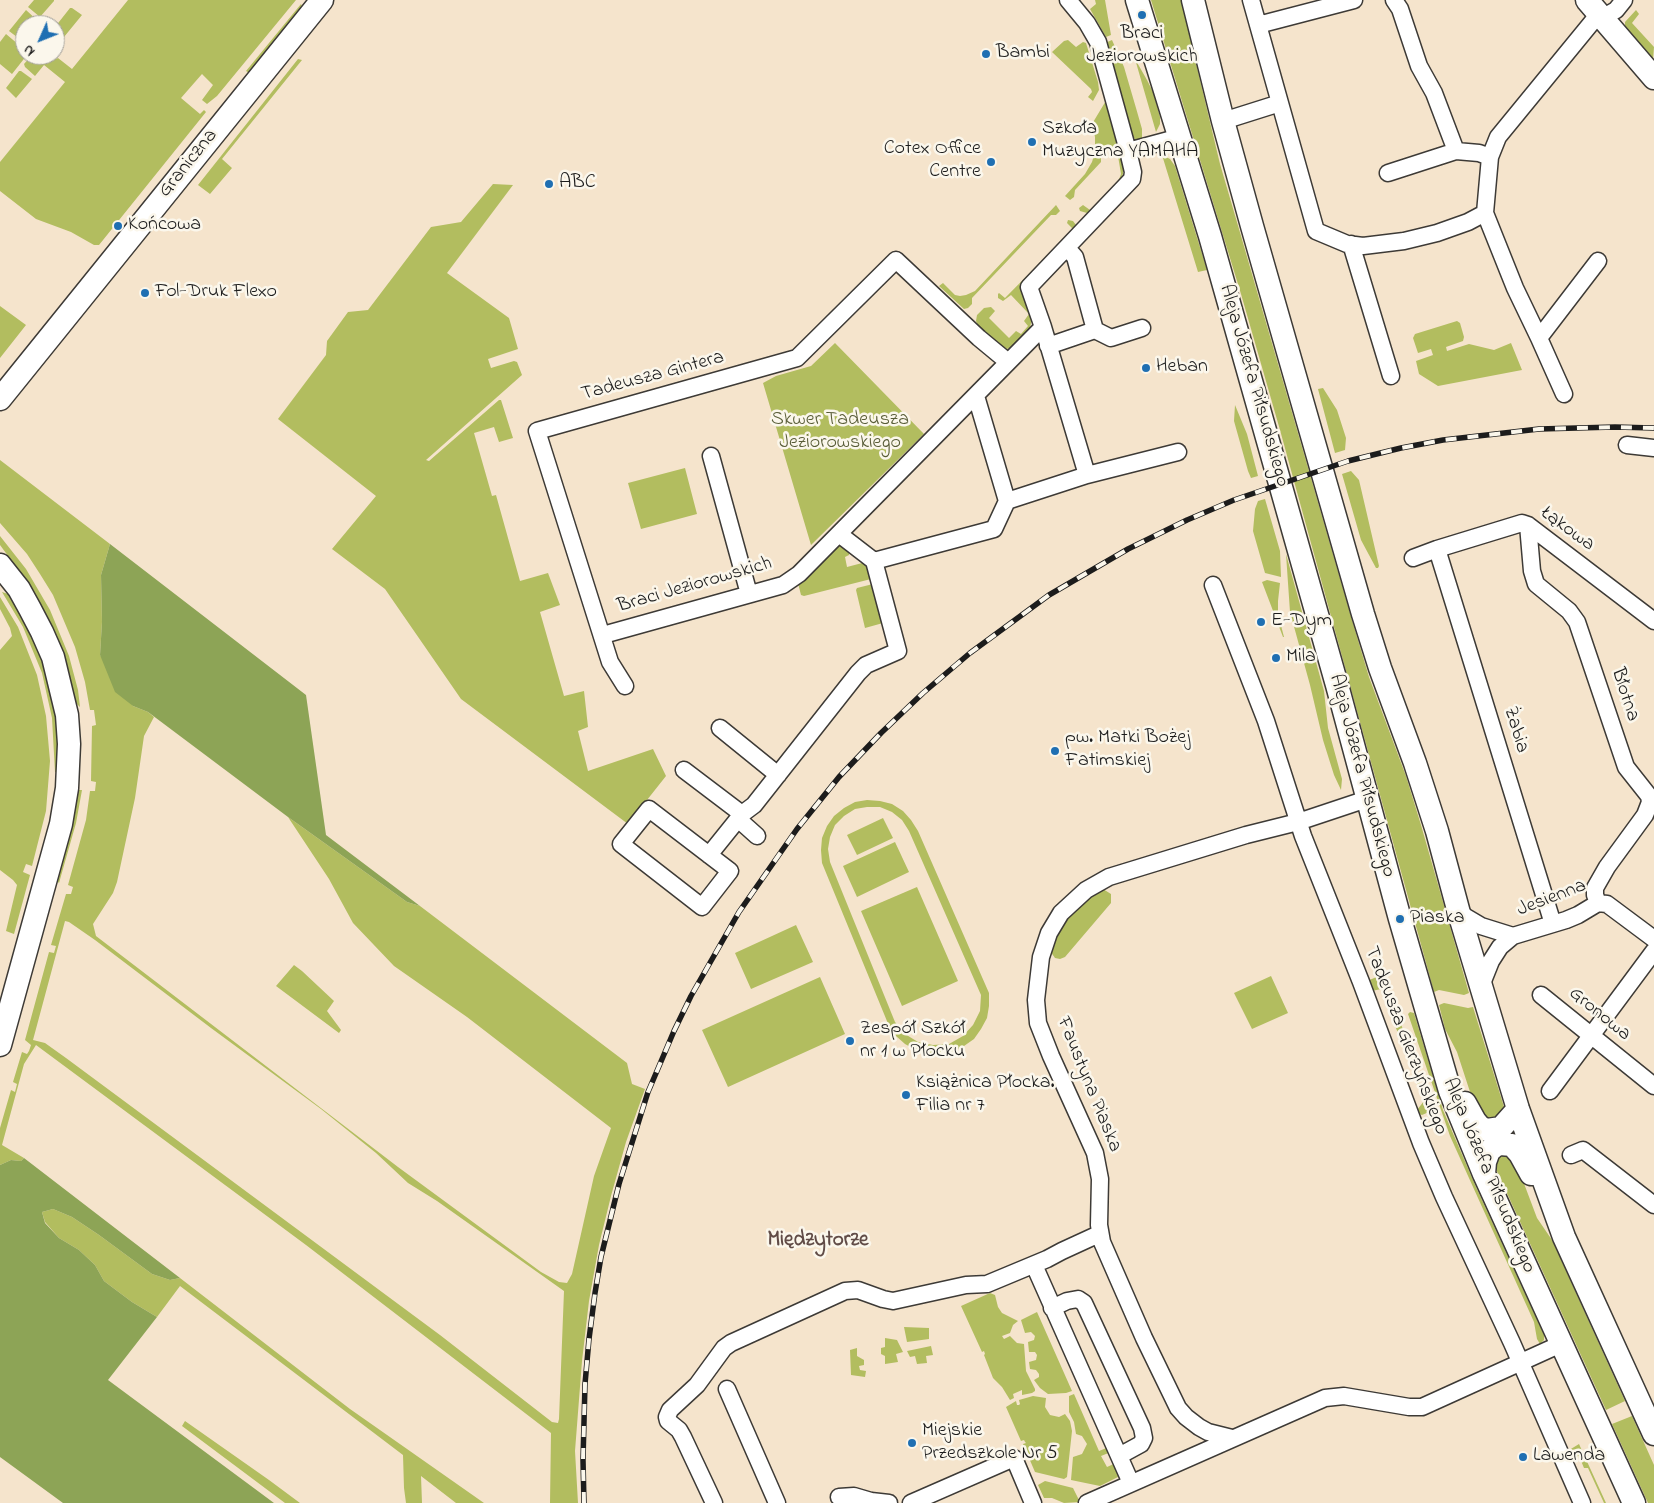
<!DOCTYPE html>
<html>
<head>
<meta charset="utf-8">
<style>
  body { margin:0 }
  #map { position:relative; width:1654px; height:1503px; overflow:hidden; background:#f5e4cc; font-family:"Indie Flower",sans-serif }
  canvas { display:block }
  .north { position:absolute; left:15px; top:15px; width:50px; height:50px; box-sizing:border-box; background:#fbf7ec; border:1px solid #a29f99; border-radius:50%; rotate:226deg; font-size:14px; font-weight:700; line-height:20px; text-align:center; color:#1c1c1c }
  .north::after { content:''; display:block; margin:auto; width:18px; height:22px; background:#1f6fb2; clip-path:polygon(50% 0,100% 100%,50% 72%,0 100%) }
</style>
</head>
<body>
<div id="map">
<canvas width="1654" height="1503"></canvas>
<div class="north">N</div>
</div>
<script>
const g = document.querySelector('canvas').getContext('2d');
g.lineJoin = 'round';
function fill(path, color) { g.fillStyle = color; g.fill(path, 'evenodd'); }
const poly = rows => new Path2D(rows.map(r => 'M' + r).join(''));
function stroke(path, color, width, dash) { g.strokeStyle = color; g.lineWidth = width; g.lineCap = dash ? 'butt' : 'round'; g.setLineDash(dash || []); g.stroke(path); }
function write(font, color, halo, rows, align = 'center') {
  g.font = font + ' "Indie Flower",sans-serif'; g.lineWidth = 5; g.setLineDash([]); g.textBaseline = 'middle'; g.strokeStyle = halo; g.fillStyle = color; for (const [text, x, y, turn = 0] of rows) {
    g.save(); g.translate(x, y); g.rotate((+turn || 0) * Math.PI / 180); g.textAlign = isNaN(turn) ? turn : align; if (halo) g.strokeText(text, 0, 0); g.fillText(text, 0, 0); g.restore();
  }
}
fill(poly([
  [34,0,54,0,54,1,40,17,28,7],
  [128,0,296,0,217,96,207,104,202,100,213,85,202,74,181,98,200,114,204,110,206,112,99,245,94,245,71,232,36,219,0,191,0,162,65,82,44,65,35,76,25,67,24,64,32,55,51,55,56,59,58,58,72,69],
  [1095,0,1105,0,1111,35,1106,37,1090,9,1096,4],
  [1151,0,1181,0,1220,164,1239,229,1352,620,1369,677,1406,776,1421,825,1469,993,1464,995,1439,990,1434,992,1280,430,1241,294],
  [301,4,303,9,251,74,246,71],
  [70,8,72,8,82,15,64,37,55,29,55,27],
  [26,10,38,21,35,25,25,25,25,37,21,40,9,31],
  [1636,10,1639,14,1632,23,1654,47,1653,60,1625,27,1625,22],
  [6,34,25,50,25,55,27,55,12,74,0,64,0,42],
  [1068,40,1076,47,1083,42,1086,43,1098,82,1099,90,1093,101,1088,97,1092,92,1091,89,1052,52,1064,41],
  [1112,40,1124,67,1136,108,1142,129,1142,141,1135,139,1131,135,1105,43],
  [298,59,302,60,222,159,232,168,210,194,198,185],
  [1135,59,1147,80,1153,92,1160,117,1160,124,1156,132],
  [19,71,21,71,32,79,16,98,6,88],
  [1107,99,1123,166,1123,174,1119,183,1092,211,1087,213,1080,211,1079,208,1083,205,1090,210,1118,182,1121,174,1117,150,1101,151,1101,162,1075,190,1074,197,1070,200,1065,196,1085,174,1092,162,1095,152,1095,137,1092,124],
  [1162,155,1170,159,1175,166,1207,270,1198,272],
  [493,184,513,185,447,273,509,318,518,349,488,359,491,368,514,361,517,362,522,375,426,460,429,461,499,400,501,400,513,438,499,442,494,427,474,433,492,496,496,495,520,581,548,573,560,605,540,612,564,696,584,691,588,727,578,731,588,771,653,749,666,776,628,824,461,699,385,589,332,549,376,496,278,419,326,355,327,341,348,312,368,310,431,227,461,222],
  [1056,205,1060,211,1056,215,1051,215,972,298,972,304,968,308,964,309,939,286,943,283,955,295,960,296,966,295,975,291],
  [1068,220,1073,221,1076,225,1075,229,1034,272,1031,312,1031,323,1030,328,1026,335,1013,347,1007,349,1002,348,978,326,976,321,977,315,984,308,991,307,995,311,989,318,1009,338,1016,331,1021,334,1028,326,1024,321,1029,314,1011,295,1003,301,998,298,998,294,999,293,1005,298,1073,229,1067,223],
  [0,306,26,325,0,358],
  [1457,321,1460,323,1464,337,1463,341,1446,347,1447,351,1469,344,1494,350,1511,343,1522,370,1438,386,1419,374,1416,361,1433,355,1431,349,1418,353,1413,338,1415,334],
  [835,343,924,434,811,545,763,383,776,376,811,366],
  [1323,388,1337,410,1346,438,1345,450,1335,453,1318,389],
  [1235,405,1247,434,1258,476,1251,478,1248,471,1234,421],
  [0,460,110,544,101,575,102,622,100,655,133,706,148,712,154,717,144,736,135,798,117,882,113,893,93,924,96,936,398,1167,541,1272,559,1282,567,1283,572,1274,594,1176,611,1128,467,1017,394,966,353,923,329,879,288,817,407,902,420,906,627,1063,632,1084,645,1089,626,1142,611,1196,599,1245,589,1301,582,1361,575,1451,578,1503,550,1503,551,1433,306,1245,36,1045,24,1064,2,1145,24,1158,21,1161,11,1160,0,1165,0,1128,11,1090,15,1092,17,1084,13,1082,22,1052,27,1054,29,1051,31,1045,25,1040,49,952,54,953,56,946,51,945,66,894,71,894,73,887,68,885,86,820,90,791,95,791,96,782,91,781,92,726,96,725,94,710,90,710,85,682,75,647,53,595,40,574,27,554,0,523],
  [65,921,69,922,95,940,211,1028,321,1109,376,1153,408,1183,437,1201,564,1291,559,1419,558,1423,552,1422,440,1335,66,1058,45,1043,33,1040],
  [685,468,697,514,641,529,628,483],
  [1351,471,1359,480,1379,566,1378,568,1376,568,1361,540,1342,474],
  [1265,499,1280,551,1281,577,1265,573,1253,531,1255,509,1258,501],
  [0,536,26,569,50,610,69,656,78,690,80,707,74,701,55,634,47,616,28,583,0,545],
  [841,545,849,550,849,555,845,557,847,567,866,562,871,579,804,596,801,595,798,583,837,546],
  [1286,554,1324,691,1328,728,1342,779,1341,790,1334,775,1323,740,1310,685,1290,612],
  [1267,580,1280,583,1278,601,1278,614,1284,637,1283,637,1262,582],
  [873,584,883,623,865,628,856,590,857,588],
  [2,592,8,594,25,622,46,671,53,700,57,730,59,770,58,772,55,772,52,718,42,673,23,627],
  [0,597,18,627,37,675,46,716,50,761,46,811,32,866,26,864,23,872,30,875,14,934,6,931,17,885,13,880,0,870,0,650,12,636,10,628,0,609],
  [78,790,82,790,76,823,59,883,55,879],
  [867,800,880,801,892,804,903,811,911,820,918,831,989,993,989,1006,987,1018,981,1029,974,1039,964,1046,953,1051,941,1054,928,1053,916,1050,905,1044,896,1036,889,1026,822,863,821,850,822,838,827,826,834,816,844,808,855,802],
  [867,807,880,807,892,812,902,820,909,831,981,995,980,1011,973,1025,963,1036,949,1044,933,1045,918,1042,905,1034,895,1022,830,862,828,849,830,837,835,825,844,816,855,809],
  [883,818,893,838,857,855,847,835],
  [895,842,909,872,857,897,843,866],
  [917,887,958,981,902,1006,861,911],
  [1103,889,1111,894,1111,903,1065,957,1060,959,1055,958,1050,951,1052,944,1066,919,1083,902,1098,891],
  [796,925,813,962,751,989,735,953],
  [294,965,302,971,334,1001,327,1011,341,1030,339,1033,276,986],
  [1271,976,1288,1013,1252,1029,1234,993],
  [1379,976,1383,988,1396,1008,1429,1112,1422,1115,1417,1113,1417,1110,1424,1101,1381,989,1372,991,1367,981],
  [820,977,845,1034,728,1087,702,1030],
  [1444,1003,1468,1008,1473,1007,1505,1110,1489,1124,1472,1098,1457,1052,1445,1029,1439,1005],
  [1410,1012,1414,1013,1443,1110,1476,1187,1544,1335,1544,1340,1540,1344,1537,1339,1534,1322,1450,1136,1408,1014],
  [1501,1151,1514,1157,1537,1218,1552,1240,1625,1401,1606,1410,1495,1167,1496,1155],
  [53,1209,72,1217,99,1235,152,1274,170,1280,180,1278,350,1409,484,1503,456,1503,421,1476,422,1503,406,1503,404,1488,403,1455,180,1286,157,1317,132,1302,104,1281,95,1265,79,1250,59,1238,45,1222,42,1212],
  [990,1293,995,1295,998,1307,1002,1313,1018,1321,1013,1325,1010,1333,1002,1336,1004,1339,1010,1336,1017,1343,1024,1344,1026,1371,1035,1389,1035,1391,1032,1393,1022,1395,1022,1390,1013,1394,1014,1398,1010,1400,1002,1387,993,1378,984,1355,985,1354,984,1351,982,1352,961,1306],
  [1037,1312,1072,1391,1066,1393,1048,1394,1040,1388,1034,1380,1039,1377,1039,1374,1036,1370,1030,1369,1029,1362,1036,1360,1037,1355,1035,1352,1029,1352,1028,1342,1034,1340,1035,1336,1031,1332,1025,1333,1021,1320],
  [904,1327,929,1328,929,1339,907,1342],
  [885,1338,897,1340,903,1352,896,1354,898,1362,885,1364,885,1356,881,1354,881,1348,885,1347],
  [931,1346,933,1355,926,1356,927,1363,917,1364,915,1356,910,1357,907,1351],
  [857,1348,857,1356,864,1360,864,1365,859,1366,860,1370,866,1371,865,1377,851,1375,850,1350],
  [1074,1394,1099,1451,1109,1447,1111,1452,1101,1456,1107,1467,1116,1463,1120,1476,1100,1486,1071,1480,1073,1457,1082,1454,1087,1444,1082,1436,1076,1434,1074,1422,1069,1412,1069,1396],
  [1033,1396,1046,1398,1045,1407,1050,1415,1059,1417,1065,1414,1070,1421,1072,1431,1067,1477,1064,1479,1035,1472,1023,1444,1026,1443,1025,1442,1024,1440,1021,1441,1006,1407,1016,1401,1017,1405,1019,1405,1020,1404,1019,1400],
  [1632,1416,1654,1465,1654,1503,1648,1503,1612,1424],
  [185,1421,269,1480,300,1503,285,1503,182,1426],
  [1579,1444,1606,1503,1604,1503,1588,1468,1584,1468,1579,1456,1569,1458,1566,1452],
  [1045,1481,1073,1488,1080,1502,1064,1503,1052,1498,1044,1498,1038,1485]
]), '#b2bd5f');
fill(poly([
  [110,544,306,695,326,835,420,906,407,902,288,817,148,712,133,706,115,692,100,655,102,622,101,575],
  [24,1158,180,1278,170,1280,152,1274,99,1235,72,1217,53,1209,42,1212,45,1223,59,1238,79,1250,95,1265,104,1281,132,1302,157,1317,108,1380,274,1503,63,1503,0,1457,0,1165,11,1160,21,1161]
]), '#8da456');
const street = poly([
  [1068,0,1087,23,1098,42,1128,151],
  [1251,0,1316,231,1347,244,1363,246,1404,241,1437,233,1468,222,1485,213,1490,157,1498,137,1593,21,1600,15,1609,14,1616,10,1624,0],
  [1394,0,1400,9,1419,66,1434,93,1456,151,1479,153,1490,157],
  [1258,25,1354,0],
  [1223,121,1280,103],
  [1388,173,1456,151],
  [1485,213,1515,288,1539,338],
  [1351,244,1391,376],
  [1095,330,1111,338,1142,328],
  [1048,346,1095,330,1075,257,1067,248],
  [1564,394,1539,338,1598,261],
  [976,396,1007,501],
  [1627,445,1654,448],
  [711,456,749,594],
  [1087,475,1178,452],
  [1528,525,1532,571,1536,584,1569,611,1577,622,1626,767,1649,796,1650,802,1645,815,1607,867,1595,888,1595,895,1598,903],
  [839,534,874,561,994,529,1007,501,1087,475,1043,327],
  [1437,549,1553,924],
  [1413,558,1437,549,1522,523,1528,525,1654,621],
  [1213,585,1266,721,1303,836,1361,982,1421,1143,1444,1197,1512,1343,1582,1503],
  [603,635,783,585,799,574,1043,327,1029,287,1132,179,1133,172,1128,151,1180,137],
  [625,686,610,662,537,431,797,358,896,260,979,338,1008,362],
  [720,728,778,775],
  [684,770,742,814],
  [649,809,730,871,702,907,621,844,649,809],
  [738,819,757,836],
  [709,855,742,814,754,805,858,673,866,665,898,651,874,561],
  [1459,913,1481,926,1513,936],
  [1481,986,1491,961,1500,947,1513,936,1566,920,1578,915,1598,903,1607,904,1654,939],
  [1541,995,1654,1086],
  [1550,1091,1654,951],
  [1571,1155,1583,1150,1654,1205],
  [1034,1265,1131,1483],
  [1052,1308,1067,1301,1078,1299,1084,1303,1142,1428,1144,1438,1141,1444,1119,1456],
  [727,1389,777,1503],
  [1232,1438,1208,1432,1199,1427,1186,1417,1178,1408,1144,1338,1102,1242,1099,1225,1100,1179,1095,1153,1051,1056,1038,1023,1036,1000,1041,957,1049,933,1061,913,1086,890,1109,877,1246,835,1298,822,1367,799],
  [839,1497,854,1496,871,1501,889,1503],
  [714,1503,683,1437,679,1430,668,1421,667,1417,670,1410,697,1385,724,1348,731,1343,845,1291,858,1290,883,1299,893,1301,966,1285,987,1284,1047,1259,1062,1251,1099,1234],
  [911,1503,1014,1458,1033,1503],
  [1087,1503,1325,1398,1344,1396,1409,1407,1422,1407,1561,1344]
]);
const secondary = poly([
  [1137,0,1210,236,1337,685,1400,919,1450,1091,1484,1174,1634,1503],
  [1193,0,1223,121,1252,226,1363,614,1380,668,1415,763,1437,831,1459,913,1518,1109,1564,1237,1654,1434],
  [1587,0,1654,78],
  [0,399,322,0],
  [0,565,19,589,30,609,42,632,53,657,67,715,69,744,67,788,61,824,0,1045],
  [1465,1103,1475,1121,1480,1127,1487,1130,1501,1128,1518,1109],
  [1484,1174,1485,1162,1489,1151,1495,1146,1500,1144,1512,1145,1520,1154,1531,1174]
]);
stroke(street, '#3d3a36', 19);
stroke(secondary, '#3d3a36', 25);
stroke(street, '#fff', 16);
stroke(secondary, '#fff', 22);
const rail = poly([
  [584,1503,583,1460,585,1384,589,1339,595,1293,601,1257,619,1184,648,1092,674,1031,691,996,739,912,797,829,839,777,881,733,923,693,970,653,1049,595,1128,549,1187,520,1234,500,1348,461,1401,448,1443,440,1539,429,1615,427,1654,428]
]);
stroke(rail, '#1c1c1c', 5.5);
stroke(rail, '#fbf7ec', 4, [11]);
for (const [x, y, r, color] of [
  [1142,15,5,"#1f6fb2"],
  [986,54,5,"#1f6fb2"],
  [1032,142,5,"#1f6fb2"],
  [991,162,5,"#1f6fb2"],
  [549,184,5,"#1f6fb2"],
  [118,226,5,"#1f6fb2"],
  [145,293,5,"#1f6fb2"],
  [1146,368,5,"#1f6fb2"],
  [1261,622,5,"#1f6fb2"],
  [1276,658,5,"#1f6fb2"],
  [1055,751,5,"#1f6fb2"],
  [1400,919,5,"#1f6fb2"],
  [850,1041,5,"#1f6fb2"],
  [906,1095,5,"#1f6fb2"],
  [912,1443,5,"#1f6fb2"],
  [1523,1457,5,"#1f6fb2"]
]) { const dot = new Path2D(); dot.arc(x, y, r, 0, 2 * Math.PI); g.fillStyle = color; g.fill(dot); stroke(dot, '#fbf7ec', 2); }
write('20px', '#1c1c1c', '#fbf7ec', [
  ["Braci",1142,35,"center"],
  ["Jeziorowskich",1142,58,"center"],
  ["Bambi",996,54],
  ["Szkoła",1042,130],
  ["Muzyczna YAMAHA",1042,153],
  ["Cotex Office",981,150,"right"],
  ["Centre",981,173,"right"],
  ["ABC",559,184],
  ["Końcowa",128,226],
  ["Fol-Druk Flexo",155,293],
  ["Heban",1156,368],
  ["E-Dym",1271,622],
  ["Mila",1286,658],
  ["pw. Matki Bożej",1065,739],
  ["Fatimskiej",1065,762],
  ["Piaska",1410,919],
  ["Zespół Szkół",860,1030],
  ["nr 1 w Płocku",860,1053],
  ["Książnica Płocka.",916,1084],
  ["Filia nr 7",916,1107],
  ["Miejskie",922,1432],
  ["Przedszkole Nr 5",922,1455],
  ["Lawenda",1533,1457]
], 'left');
write('20px', '#1c1c1c', '#fbf7ec', [
  ["Graniczna",189,164,-51],
  ["Tadeusza Gintera",653,377,-15],
  ["Aleja Józefa Piłsudskiego",1253,386,74],
  ["Łąkowa",1567,530,36],
  ["Braci Jeziorowskich",695,586,-16],
  ["Błotna",1624,695,72],
  ["Żabia",1515,730,73],
  ["Aleja Józefa Piłsudskiego",1361,776,75],
  ["Jesienna",1552,899,-21],
  ["Gronowa",1599,1015,39],
  ["Tadeusza Gierzyńskiego",1405,1041,69],
  ["Faustyna Piaska",1088,1085,68],
  ["Aleja Józefa Piłsudskiego",1488,1176,67]
]);
write('20px', '#585c37', '#fbf7ec', [
  ["Skwer Tadeusza",840,421],
  ["Jeziorowskiego",840,444]
]);
write('bold 21px', '#614c47', '#fbf7ec', [
  ["Międzytorze",818,1242]
]);
</script>
</body>
</html>
